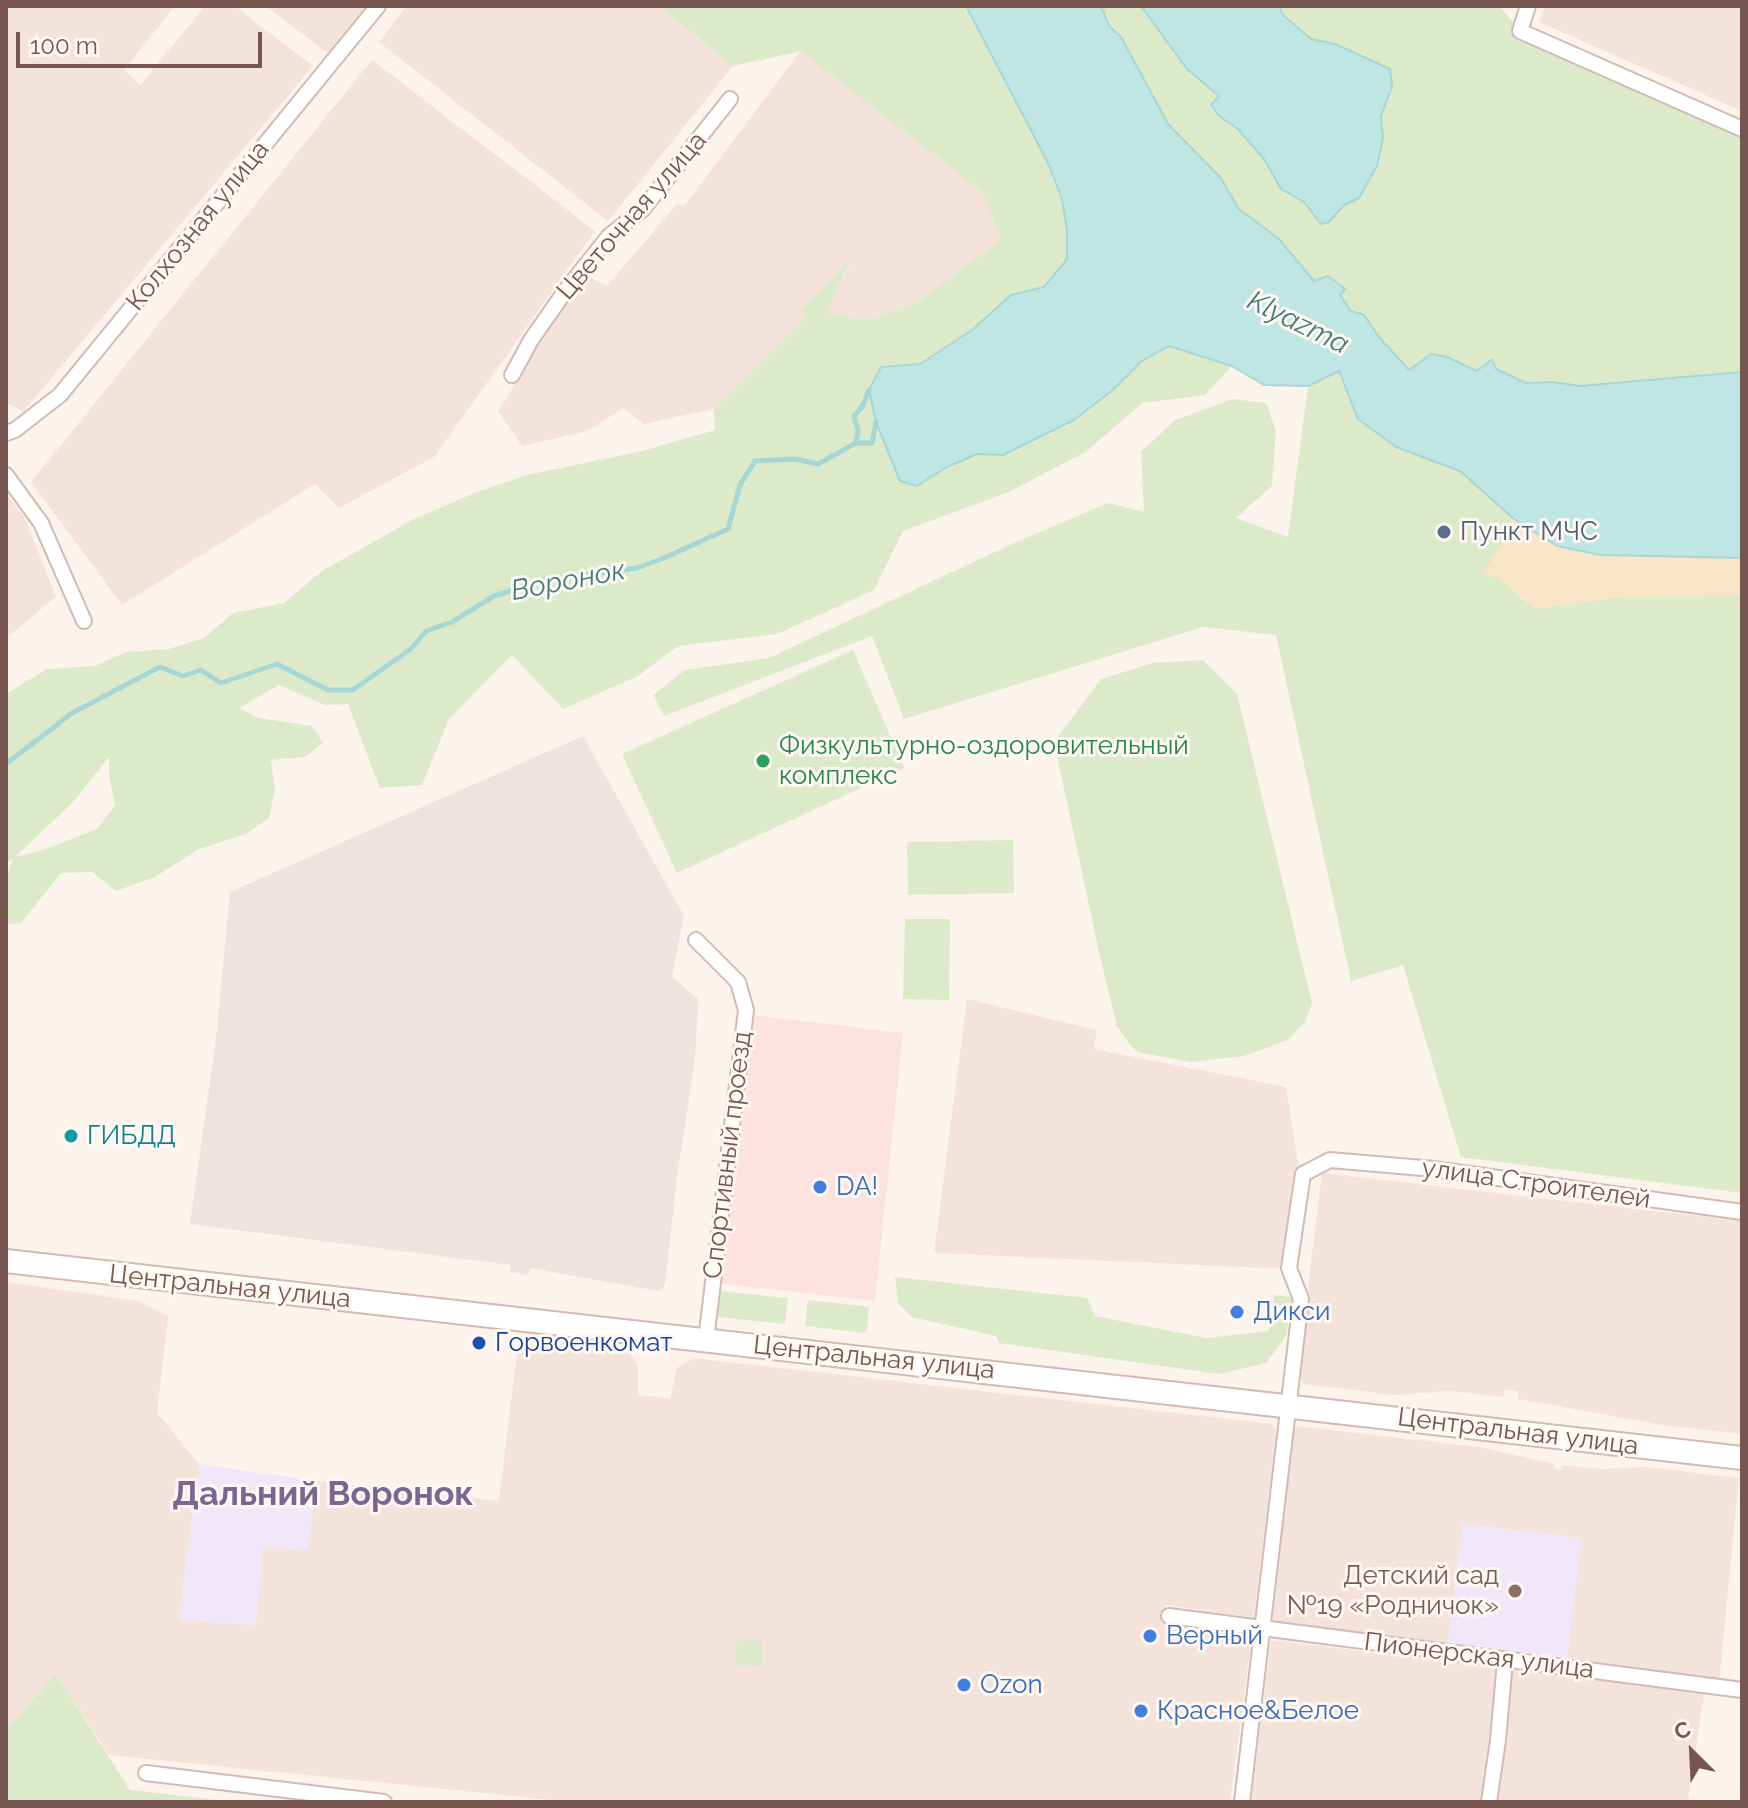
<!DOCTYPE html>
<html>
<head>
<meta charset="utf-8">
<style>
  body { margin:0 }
  #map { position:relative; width:1748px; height:1808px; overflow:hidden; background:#fcf3ec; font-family:Raleway,sans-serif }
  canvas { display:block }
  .frame { position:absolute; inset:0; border:8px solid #77564f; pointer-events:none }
  .north { position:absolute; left:1652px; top:1712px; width:80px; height:80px; -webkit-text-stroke:6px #fef7f2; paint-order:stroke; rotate:336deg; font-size:22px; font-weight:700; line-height:32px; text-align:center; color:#77564f }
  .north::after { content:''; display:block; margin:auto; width:28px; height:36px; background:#77564f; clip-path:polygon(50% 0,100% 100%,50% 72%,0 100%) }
  .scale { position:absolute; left:16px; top:32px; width:246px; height:36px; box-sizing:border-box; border:4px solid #77564f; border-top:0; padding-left:10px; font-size:24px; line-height:28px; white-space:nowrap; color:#77564f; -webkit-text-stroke:6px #fef7f2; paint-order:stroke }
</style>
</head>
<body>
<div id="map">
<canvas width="1748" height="1808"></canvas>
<div class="frame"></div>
<div class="north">С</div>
<div class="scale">100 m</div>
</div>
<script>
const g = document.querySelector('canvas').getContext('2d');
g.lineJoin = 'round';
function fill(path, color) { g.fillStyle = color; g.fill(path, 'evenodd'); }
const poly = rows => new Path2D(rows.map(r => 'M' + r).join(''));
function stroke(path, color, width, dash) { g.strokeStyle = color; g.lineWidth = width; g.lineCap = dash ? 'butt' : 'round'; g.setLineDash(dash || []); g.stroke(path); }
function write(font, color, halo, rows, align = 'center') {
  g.font = font + ' Raleway,sans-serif'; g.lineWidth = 6; g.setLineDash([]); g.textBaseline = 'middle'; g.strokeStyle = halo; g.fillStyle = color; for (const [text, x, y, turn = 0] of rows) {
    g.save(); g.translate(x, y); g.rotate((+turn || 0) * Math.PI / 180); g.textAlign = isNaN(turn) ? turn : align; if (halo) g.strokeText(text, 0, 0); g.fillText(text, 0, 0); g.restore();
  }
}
fill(poly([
  [6,6,175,6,124,70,140,85,205,6,235,6,313,66,23,412,6,402],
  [265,6,366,6,329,54],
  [407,6,659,6,733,66,608,221,379,42],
  [1545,6,1742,6,1742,111,1539,22],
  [801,50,983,193,1001,240,916,303,867,320,827,312,850,262,801,310,806,317,714,409,644,424,623,408,588,431,522,446,498,411,531,359,532,344,576,282,589,277,607,286,677,204,684,206],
  [372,60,595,231,434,457,339,508,315,484,122,605,31,482],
  [6,494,25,518,56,597,6,638],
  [967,999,1097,1030,1094,1049,1286,1087,1299,1169,1288,1269,934,1253],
  [1322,1173,1742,1221,1742,1434,1662,1425,1525,1400,1518,1399,1518,1391,1505,1390,1504,1397,1448,1391,1395,1395,1303,1384,1298,1368],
  [6,1282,138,1301,168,1316,157,1413,199,1464,179,1620,255,1625,263,1548,307,1549,317,1481,499,1501,518,1345,572,1347,629,1353,638,1365,638,1395,670,1399,677,1368,693,1358,1272,1424,1276,1431,1254,1618,1165,1605,1161,1622,1252,1635,1230,1802,571,1802,109,1755,56,1674,6,1729],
  [1296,1426,1479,1447,1554,1464,1554,1469,1561,1470,1562,1465,1602,1469,1646,1467,1739,1478,1719,1683,1567,1657,1581,1538,1463,1524,1448,1643,1273,1621,1292,1432],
  [1271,1640,1704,1693,1688,1802,1251,1802]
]), '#f4e3da');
fill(poly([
  [752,1015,903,1033,875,1301,715,1283]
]), '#fce3e0');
fill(poly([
  [583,736,684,916,672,977,698,999,695,1059,677,1177,665,1285,659,1291,530,1268,528,1275,510,1272,511,1265,190,1224,216,1039,230,892]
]), '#ece4e1');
fill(poly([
  [199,1464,317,1481,307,1549,263,1548,256,1625,179,1620],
  [1462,1524,1582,1538,1567,1657,1448,1643]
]), '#f0e8f9');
fill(poly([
  [659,6,966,6,1048,163,1062,198,1067,230,1067,259,1044,288,1011,295,972,330,920,364,880,368,869,391,876,422,917,486,945,468,977,454,1003,455,1074,420,1113,390,1142,361,1169,345,1232,366,1205,395,1142,403,1087,451,1009,492,903,531,874,590,777,634,678,646,638,676,563,709,512,655,449,719,422,785,380,788,348,704,325,705,279,685,239,708,259,718,312,726,323,743,305,757,271,760,275,789,269,818,246,834,199,849,155,877,116,891,92,872,61,873,21,923,8,924,6,879,13,859,6,863,6,694,47,669,95,666,126,652,169,649,204,638,233,613,284,603,322,571,412,520,472,494,527,475,642,451,715,430,714,409,806,317,801,310,851,259,827,312,867,320,916,303,1001,240,983,193,801,51,733,66],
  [109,757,109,776,115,805,97,829,43,850,15,857,73,802],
  [1101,6,1141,6,1187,69,1219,96,1219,116,1238,129,1264,159,1281,189,1304,202,1321,224,1329,222,1344,205,1359,198,1377,166,1383,138,1381,116,1392,86,1335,44,1311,39,1283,15,1279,6,1387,6,1393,8,1394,6,1499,6,1521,31,1742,129,1742,372,1580,386,1553,382,1526,383,1496,369,1477,371,1447,357,1410,370,1379,337,1364,315,1351,311,1340,294,1345,289,1314,281,1279,239,1238,208,1221,178,1168,124,1121,37,1109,26],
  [1339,371,1396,447,1460,471,1514,519,1601,555,1742,558,1742,1193,1461,1157,1403,965,1351,981,1276,635,1203,627,904,719,872,636,664,716,653,695,685,670,769,658,1014,543,1108,503,1144,512,1141,452,1175,420,1233,399,1266,403,1276,431,1272,486,1236,518,1288,537,1308,386],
  [853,650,904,768,677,873,622,754],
  [1203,660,1237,694,1312,1003,1305,1022,1288,1040,1244,1056,1191,1062,1136,1052,1117,1027,1099,952,1054,742,1101,679,1153,663],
  [1013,840,1014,893,908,895,907,842],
  [905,919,950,919,949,1000,903,999],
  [895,1277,1087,1298,1095,1316,1206,1338,1269,1331,1274,1295,1293,1297,1286,1336,1266,1363,1219,1374,999,1343,996,1336,912,1317,898,1303],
  [719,1291,788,1298,785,1324,718,1317,716,1311],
  [808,1300,869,1307,867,1329,864,1333,805,1326],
  [737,1639,763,1641,761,1666,735,1665],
  [56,1674,130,1790,236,1802,6,1802,6,1729]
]), '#ddeaca');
fill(poly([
  [1514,519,1557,546,1601,555,1742,558,1742,595,1622,597,1534,609,1499,578,1483,575]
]), '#f9e6c8');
const water = poly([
  [966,6,1101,6,1109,26,1121,37,1168,124,1221,178,1238,208,1279,239,1314,281,1328,276,1345,289,1340,295,1351,311,1364,315,1379,337,1409,370,1431,354,1447,357,1477,371,1492,359,1496,369,1526,383,1553,382,1580,386,1742,372,1742,558,1601,555,1557,546,1514,519,1460,471,1396,447,1358,419,1339,371,1308,386,1264,385,1232,366,1169,346,1142,361,1113,390,1074,420,1003,455,977,454,945,468,917,486,900,481,876,422,869,390,881,367,920,364,972,330,1011,295,1044,287,1067,259,1067,230,1062,199,1048,163,966,6],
  [1141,6,1279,6,1283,15,1311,39,1335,44,1390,69,1392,86,1381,116,1383,138,1377,166,1359,198,1344,205,1329,222,1321,224,1304,202,1281,189,1264,159,1238,129,1219,116,1211,105,1219,96,1187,69,1141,6]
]);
fill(water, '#c0e6e4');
stroke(water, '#a6d7d6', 2);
stroke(poly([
  [856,443,872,443,876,422],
  [6,764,72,713,160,667,183,676,201,670,221,683,277,664,328,690,353,690,412,648,426,631,452,622,494,596,544,580,637,568,664,558,728,529,740,485,755,461,794,459,818,464,856,443,858,430,854,416,862,407,869,390]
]), '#a6d7d6', 5);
const street = poly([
  [1528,6,1520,31,1742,129],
  [512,375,531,340,566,290,609,236,643,209,730,99],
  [6,433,15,430,60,395,378,6],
  [6,475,41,523,84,621],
  [696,940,738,982,746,1010,706,1340],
  [1169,1616,1742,1690],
  [146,1773,384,1802],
  [1242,1802,1301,1299,1289,1268,1303,1174,1330,1160,1434,1169,1742,1212],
  [1489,1802,1498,1740,1505,1661]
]);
const secondary = poly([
  [6,1261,1742,1458]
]);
stroke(street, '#d1bbb3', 18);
stroke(secondary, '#d4bab1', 26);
stroke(street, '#fff', 14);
stroke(secondary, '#fff', 22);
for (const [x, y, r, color] of [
  [1444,532,8,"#5c6f8a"],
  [763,761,8,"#2e9e5b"],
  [71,1136,8,"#0f9aa8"],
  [820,1187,8,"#3f7fe0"],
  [1237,1312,8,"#3f7fe0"],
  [479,1343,8,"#1a4fb4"],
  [1515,1591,8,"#8d6e63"],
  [1150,1636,8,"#3f7fe0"],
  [964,1685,8,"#3f7fe0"],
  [1141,1711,8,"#3f7fe0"]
]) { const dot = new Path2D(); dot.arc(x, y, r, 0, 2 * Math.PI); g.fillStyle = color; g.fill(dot); stroke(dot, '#fef7f2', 3); }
write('26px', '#77564f', '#fef7f2', [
  ["Цветочная улица",632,216,-49],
  ["Колхозная улица",198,226,-51],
  ["Спортивный проезд",728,1155,-83],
  ["улица Строителей",1536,1184,8],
  ["Центральная улица",230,1287,6],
  ["Центральная улица",874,1358,6],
  ["Центральная улица",1518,1432,7],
  ["Пионерская улица",1479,1656,7]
]);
write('26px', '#4e5e75', '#fef7f2', [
  ["Пункт МЧС",1460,532]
], 'left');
write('26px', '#27864d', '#fef7f2', [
  ["Физкультурно-оздоровительный",779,746],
  ["комплекс",779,776]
], 'left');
write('26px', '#0d838f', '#fef7f2', [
  ["ГИБДД",87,1136]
], 'left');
write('26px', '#366cbe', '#fef7f2', [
  ["DA!",836,1187],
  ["Дикси",1253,1312],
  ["Верный",1166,1636],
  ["Ozon",980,1685],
  ["Красное&Белое",1157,1711]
], 'left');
write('26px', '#164399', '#fef7f2', [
  ["Горвоенкомат",495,1343]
], 'left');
write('26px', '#785e54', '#fef7f2', [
  ["Детский сад",1499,1576],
  ["№19 «Родничок»",1499,1606]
], 'right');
write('italic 28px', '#427b7a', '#fef7f2', [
  ["Klyazma",1298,323,26],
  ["Воронок",568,581,-11]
]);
write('bold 34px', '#7b6692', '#fef7f2', [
  ["Дальний Воронок",323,1495]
]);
</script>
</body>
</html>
